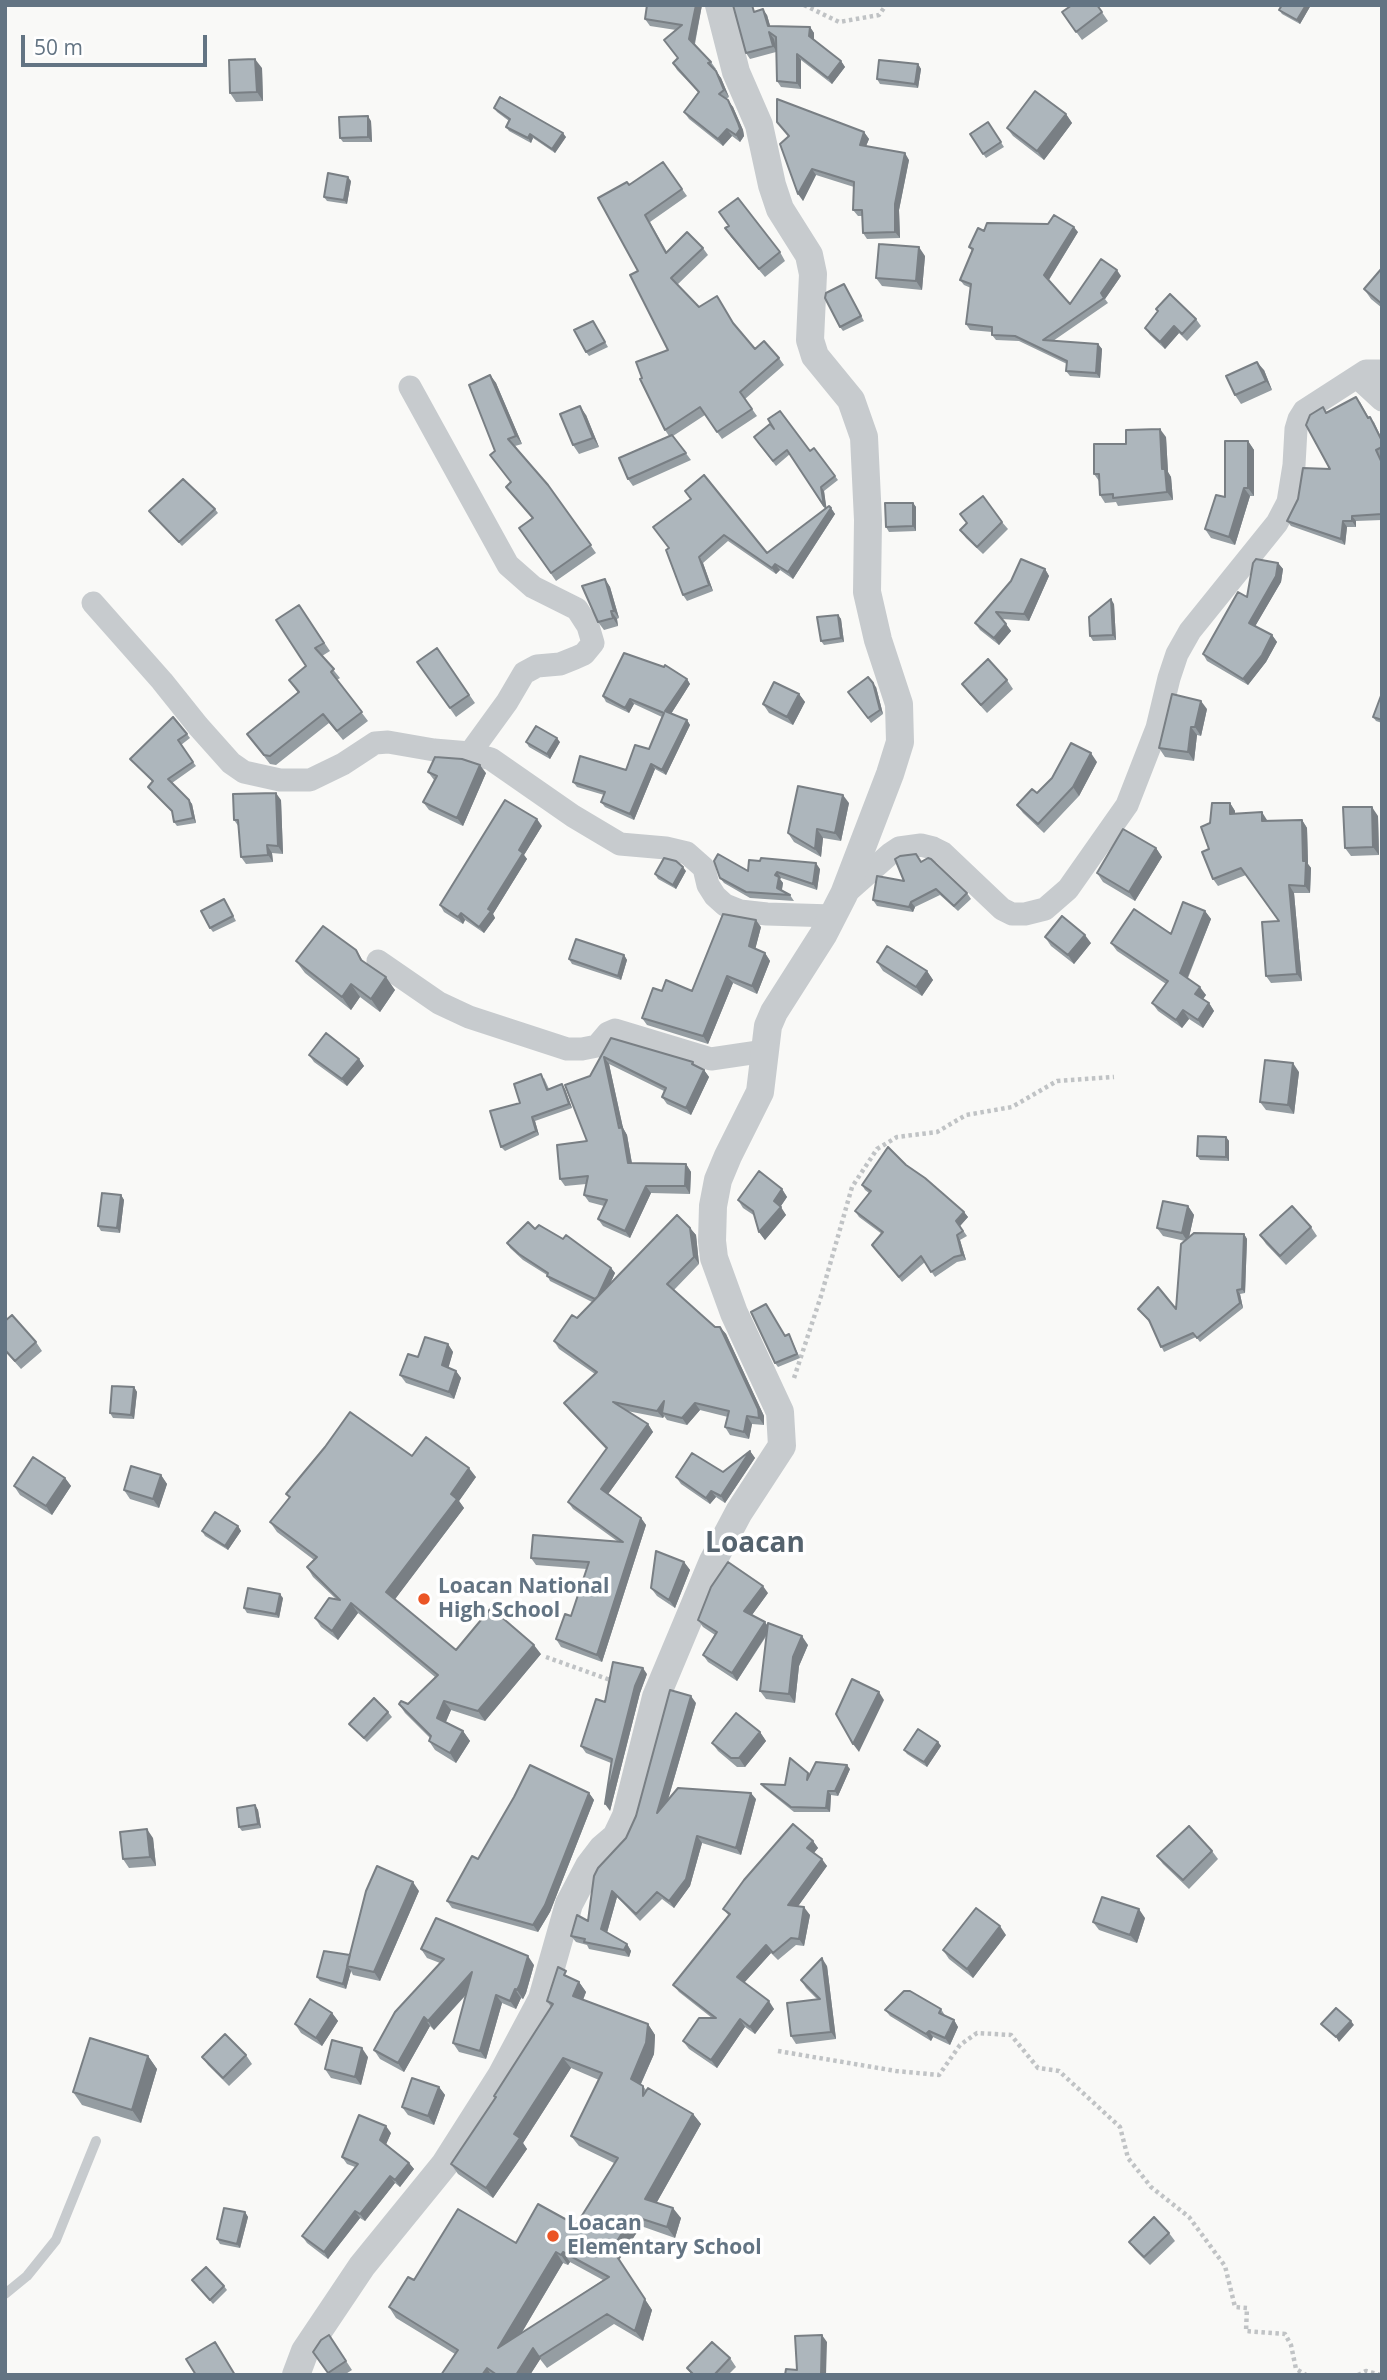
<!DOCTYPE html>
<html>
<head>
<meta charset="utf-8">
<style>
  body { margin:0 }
  #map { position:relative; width:1387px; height:2380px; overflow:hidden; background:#f9f9f7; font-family:"Open Sans",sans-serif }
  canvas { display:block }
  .frame { position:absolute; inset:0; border:7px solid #637483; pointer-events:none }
  .scale { position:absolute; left:21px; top:35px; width:186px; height:32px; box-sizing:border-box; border:4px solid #637483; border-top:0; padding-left:9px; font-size:21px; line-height:24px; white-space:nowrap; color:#637483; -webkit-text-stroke:5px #fff; paint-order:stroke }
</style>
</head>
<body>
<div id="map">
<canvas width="1387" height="2380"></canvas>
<div class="frame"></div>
<div class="scale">50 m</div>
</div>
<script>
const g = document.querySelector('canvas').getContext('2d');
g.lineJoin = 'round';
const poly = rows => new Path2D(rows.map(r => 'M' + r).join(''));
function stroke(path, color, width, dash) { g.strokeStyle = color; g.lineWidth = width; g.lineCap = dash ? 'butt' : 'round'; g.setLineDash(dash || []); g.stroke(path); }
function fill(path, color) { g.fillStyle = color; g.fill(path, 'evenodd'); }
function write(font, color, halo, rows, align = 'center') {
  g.font = font + ' "Open Sans",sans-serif'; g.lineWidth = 7; g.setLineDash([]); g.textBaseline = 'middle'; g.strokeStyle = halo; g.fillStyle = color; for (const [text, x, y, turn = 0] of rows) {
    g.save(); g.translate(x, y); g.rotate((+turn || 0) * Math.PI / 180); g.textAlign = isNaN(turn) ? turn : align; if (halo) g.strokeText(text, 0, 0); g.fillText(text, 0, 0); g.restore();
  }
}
stroke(poly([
  [804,5,839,22,879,15,886,5],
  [794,1378,821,1296,852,1187,877,1149,897,1137,937,1132,966,1115,1012,1107,1057,1081,1114,1077],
  [546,1657,613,1681],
  [778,2051,896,2071,939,2075,960,2045,977,2033,1011,2035,1038,2068,1059,2071,1120,2127,1128,2158,1151,2187,1189,2217,1225,2266,1235,2307,1247,2308,1246,2331,1285,2334,1291,2345,1296,2369,1306,2375],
  [1358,2375,1366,2371,1381,2375]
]), '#c0c3c5', 4.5, [3.5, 3.5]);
stroke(poly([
  [5,2294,27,2276,56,2240,96,2141]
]), '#c7cbce', 10);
stroke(poly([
  [1357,377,1382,400],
  [410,387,508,565,533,587,577,609,588,626,593,643,584,654,575,658,560,664,537,666,524,673,507,702,470,753],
  [93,603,162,681,198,726,231,763,244,772,280,780,310,780,343,764,375,743,388,742,434,750,470,753,491,759,573,816,620,844,666,848,687,853,704,868,708,885,715,896,725,905,740,911,767,914,833,916],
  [846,893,890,854,899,848,921,845,933,848,943,853,1002,909,1012,914,1025,914,1045,909,1068,889,1127,805,1157,728,1169,678,1177,654,1190,631,1277,523,1288,502,1294,465,1296,429,1299,419,1304,411,1366,371,1382,371],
  [378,961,439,1003,469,1017,567,1049,582,1049,597,1046,608,1033,615,1030,711,1059,765,1051]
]), '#c7cbce', 23);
stroke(poly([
  [296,2375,305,2351,362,2266,445,2164,501,2076,542,1999,569,1904,589,1866,602,1849,616,1837,626,1816,656,1697,713,1561,739,1512,782,1446,780,1412,734,1313,714,1258,712,1241,713,1206,718,1180,728,1156,760,1092,768,1026,774,1012,823,935,844,894,890,774,900,742,899,704,878,640,867,592,868,520,864,437,851,400,815,356,810,340,813,274,809,255,780,209,772,185,759,125,736,72,719,5]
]), '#c7cbce', 28);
fill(poly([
  [647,5,702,5,695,44,711,62,716,69,714,69,721,78,729,97,726,99,733,107,743,130,744,136,740,142,732,136,723,146,689,119,684,112,698,92,677,70,673,63,678,58,664,40,676,30,650,26,645,19],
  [1097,5,1108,21,1082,40,1062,12],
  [1282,5,1311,5,1300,24,1282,14,1279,10],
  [756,11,767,15,770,26,810,27,814,33,814,40,841,61,845,67,832,84,801,60,801,89,781,87,777,81,776,52,750,59,746,53],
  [918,64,921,69,918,88,880,84,877,79],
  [262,68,263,101,236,102,230,93],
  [494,108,566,137,555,153,533,138,531,143,509,131,506,127,509,121,497,112],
  [1066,114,1072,123,1044,160,1013,136,1007,128],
  [371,121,372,142,343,142,340,138],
  [777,122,864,132,869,139,866,146,909,160,899,210,900,238,867,239,863,233,862,216,858,216,853,210,854,187,816,175,803,201,788,136],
  [988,122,1004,147,986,158,970,134],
  [663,162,687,196,650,222,667,252,703,248,708,255,677,285,699,307,717,296,735,326,755,349,779,358,784,365,745,399,757,416,722,439,705,415,673,436,691,460,633,486,628,479,669,436,665,430,642,378,668,350,638,271,629,185],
  [351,181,347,204,327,201,324,197],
  [729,226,780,252,785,261,765,277,731,237,725,228],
  [984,231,1078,232,1049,280,1070,304,1121,276,1105,299,1108,303,1053,341,1098,344,1102,349,1100,378,1070,376,1066,371,1067,364,1019,341,996,340,992,335,992,332,970,330,966,324,971,288,964,285,960,280,972,251,969,247],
  [925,256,922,290,882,286,876,278],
  [1382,268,1382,308,1371,299,1364,289],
  [844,284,864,321,843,331,840,327],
  [1158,311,1196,319,1201,326,1187,341,1179,333,1165,349,1150,335,1145,328],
  [593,321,608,347,589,356,586,352],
  [1264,370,1272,390,1241,404,1235,395],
  [490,375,496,383,522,444,515,446,548,485,596,553,556,581,519,528,532,518,506,487,511,482,490,455,495,451],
  [1360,402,1369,418,1374,422,1382,439,1382,454,1380,455,1382,459,1382,520,1356,521,1356,527,1347,527,1345,545,1291,526,1287,521,1298,499,1330,469,1323,407,1327,413],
  [586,415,599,447,579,454,573,445],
  [1166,437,1168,472,1171,477,1173,500,1118,506,1116,502,1105,503,1100,495,1099,481,1094,474,1126,444],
  [1248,441,1254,450,1254,496,1250,496,1235,545,1211,538,1205,529,1225,497],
  [757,442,810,451,814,448,838,480,824,491,826,508,831,508,835,514,793,579,780,570,776,574,728,541,703,563,713,591,687,601,683,595,669,548,690,499,767,553,825,509,790,454,776,466],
  [913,503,916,507,916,531,889,532,886,527],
  [215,509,218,513,182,546,149,511],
  [960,514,1002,522,1008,529,983,554,966,538,960,530,967,524],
  [1278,563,1283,569,1281,582,1255,626,1272,635,1277,642,1266,662,1248,685,1207,661,1203,654,1247,597],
  [1045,569,1049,576,1029,621,1002,619,1011,631,999,645,980,630,975,623],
  [605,579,610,587,619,618,617,619,618,626,604,630,598,622],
  [1114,604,1116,640,1093,641,1090,636],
  [299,605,330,651,322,656,340,678,337,680,368,721,343,740,329,723,276,765,270,764,247,734,298,693,289,680,306,666],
  [838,615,841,619,844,642,824,645,821,641],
  [437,648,475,703,456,717,417,662],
  [687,679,690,684,671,714,687,720,690,725,666,775,655,769,634,820,605,807,601,802,604,795,577,787,573,782,626,770,649,749,662,717,634,704,629,713,606,702,603,696],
  [1007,680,1013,689,987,713,968,692,962,684],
  [876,687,883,714,871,723,848,692],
  [1382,693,1382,723,1376,721,1373,717],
  [799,694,805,702,793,725,769,713,763,704],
  [1207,709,1201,736,1197,735,1194,761,1165,757,1159,748],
  [187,734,190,738,181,745,196,766,172,783,192,804,196,823,177,826,174,822,172,812,148,787,153,782,130,759],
  [526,742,560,742,550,759,529,747],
  [1097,762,1079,796,1044,833,1023,813,1017,805],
  [428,772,486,773,463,826,429,810,423,802,434,780],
  [281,800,283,854,272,853,273,862,246,864,241,857,239,827,234,820],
  [849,803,841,841,823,838,821,857,794,842,788,833],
  [1230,803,1235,811,1235,814,1267,820,1267,821,1302,820,1307,828,1308,864,1311,868,1310,893,1294,893,1302,981,1271,983,1266,976,1279,921,1246,875,1218,886,1213,879,1209,849,1210,823],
  [1378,816,1379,855,1351,856,1345,848],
  [542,826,524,855,527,859,493,914,495,918,484,933,465,920,463,924,444,912,440,905],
  [1156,848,1162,857,1135,901,1103,882,1097,873],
  [922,862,967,893,971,899,958,911,940,895,915,907,913,912,877,906,873,900,904,881],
  [820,869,817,890,781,878,780,879,783,883,782,890,790,895,794,901,750,898,724,883,720,878,748,871],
  [686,871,676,889,658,879,655,874],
  [224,899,236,921,213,932,210,928],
  [1205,911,1211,919,1188,978,1206,995,1203,999,1209,1003,1214,1011,1203,1028,1189,1019,1182,1028,1158,1011,1152,1003,1166,984,1117,951,1111,943,1171,934],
  [761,927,755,949,765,953,770,961,757,994,733,983,708,1044,647,1025,642,1018,662,991,692,991],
  [1045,937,1091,943,1074,964,1051,946],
  [356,950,363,961,395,990,380,1012,360,997,351,1010,305,973,296,961],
  [624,955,627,960,621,980,572,964,569,959],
  [877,962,927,971,933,980,922,996,883,971],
  [611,1038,693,1062,695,1066,704,1070,709,1077,691,1115,667,1104,662,1097,664,1091,609,1064,623,1128,627,1135,632,1163,686,1164,691,1172,690,1194,651,1193,630,1238,603,1226,598,1219,604,1206,589,1202,584,1195,586,1184,565,1186,560,1179,587,1141,590,1076],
  [309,1055,359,1059,364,1066,347,1086,314,1062],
  [1299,1072,1294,1114,1266,1110,1260,1102],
  [544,1078,549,1089,565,1089,572,1108,535,1121,539,1135,505,1151,501,1147,520,1103],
  [1226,1137,1229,1141,1229,1161,1200,1160,1197,1156],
  [906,1165,964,1212,968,1217,960,1226,967,1236,960,1240,966,1260,957,1262,935,1277,925,1262,902,1282,872,1245,882,1234,859,1217,855,1211,869,1193,865,1190,862,1185],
  [782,1189,787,1197,780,1207,786,1215,765,1240,759,1232,755,1216,743,1208,738,1200],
  [121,1195,124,1200,120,1233,101,1231,98,1226],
  [1188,1206,1194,1215,1189,1237,1244,1234,1247,1239,1245,1293,1240,1294,1243,1308,1200,1342,1196,1337,1164,1352,1150,1323,1138,1309,1176,1309,1185,1241,1163,1236,1157,1228],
  [1311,1227,1317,1236,1286,1265,1266,1244,1260,1235],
  [690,1228,696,1235,699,1264,674,1290,715,1327,720,1327,726,1334,764,1416,764,1425,752,1424,749,1439,730,1435,725,1427,728,1417,700,1410,687,1425,667,1420,664,1416,663,1418,627,1411,648,1424,653,1432,608,1494,641,1518,646,1525,602,1662,561,1647,556,1639,571,1616,587,1569,536,1565,531,1558,617,1541,573,1509,568,1502,606,1449,569,1410,564,1403,595,1374,559,1349,554,1341,592,1302,550,1281,547,1275,523,1260,510,1248,507,1243,535,1229,611,1268,615,1273,610,1284],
  [5,1321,36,1342,42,1351,21,1369,5,1351],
  [789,1334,800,1358,778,1367,775,1363,785,1336],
  [448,1344,453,1352,448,1368,456,1371,461,1378,454,1399,406,1383,400,1375,418,1357],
  [134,1387,137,1392,134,1419,113,1418,110,1413],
  [750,1451,755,1458,725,1503,716,1497,710,1504,681,1484,676,1477,723,1472],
  [412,1456,476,1477,459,1501,464,1508,394,1600,456,1650,541,1654,485,1721,451,1710,446,1722,463,1731,470,1741,456,1763,435,1750,429,1741,430,1738,405,1713,399,1704,408,1704,435,1677,358,1613,338,1640,321,1627,315,1618,336,1599,313,1577,307,1567,314,1560,277,1532,270,1522,289,1498,286,1494],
  [161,1475,167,1484,159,1508,130,1499,124,1490],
  [65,1478,71,1486,52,1515,20,1495,14,1486],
  [238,1526,241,1531,228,1550,205,1536,202,1531],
  [684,1562,690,1570,675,1608,657,1596,651,1588],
  [768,1593,752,1615,768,1626,808,1645,799,1666,795,1703,766,1699,760,1691,767,1635,737,1681,708,1662,703,1655,715,1635,703,1627,698,1620],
  [283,1598,279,1618,247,1613,244,1608],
  [647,1674,640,1693,610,1811,611,1763,586,1753,581,1746,605,1702],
  [696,1703,668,1800,756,1799,741,1855,702,1843,690,1886,674,1908,662,1899,640,1921,617,1897,607,1933,627,1944,631,1951,629,1957,589,1949,587,1945,576,1942,571,1936,588,1921,626,1838],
  [388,1712,392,1717,367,1742,349,1724],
  [760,1732,766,1741,745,1767,737,1767,718,1751,712,1743],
  [938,1742,941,1746,927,1767,907,1754,904,1750],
  [850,1769,838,1796,831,1795,830,1812,794,1812,764,1788,761,1784,785,1785,808,1773,810,1775],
  [589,1793,594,1800,550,1912,538,1932,452,1908,447,1901,478,1859],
  [255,1805,258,1810,261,1828,242,1831,239,1827],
  [153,1838,156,1866,129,1868,123,1859],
  [813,1841,818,1848,814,1853,827,1866,798,1906,810,1915,804,1946,796,1945,778,1960,771,1953,744,1983,774,2009,755,2034,745,2027,717,2068,689,2049,683,2041,712,2018,679,1992,673,1985,729,1916,723,1909],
  [1212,1851,1218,1859,1189,1889,1163,1864,1157,1856],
  [419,1891,380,1981,353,1975,351,1971,346,1989,320,1981,317,1977,350,1955],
  [1145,1918,1137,1943,1099,1930,1093,1922],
  [1006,1935,973,1978,949,1959,943,1950],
  [421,1949,534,1965,526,1993,523,1999,521,1998,516,2009,502,2003,486,2059,459,2052,453,2043,466,1995,434,2030,430,2026,404,2072,380,2059,374,2050,440,1963,427,1958],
  [827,1966,836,2039,796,2044,791,2036,818,2000,806,1988,801,1980],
  [571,1978,579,1982,586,1992,583,2000,648,2024,655,2035,654,2054,641,2084,643,2086,646,2090,693,2114,701,2124,657,2202,681,2218,675,2238,641,2226,619,2260,652,2310,643,2341,614,2324,547,2368,540,2359,530,2375,441,2375,455,2354,396,2318,389,2307,414,2280,516,2243,576,2225,614,2163,579,2146,571,2136,599,2080,571,2068,523,2143,527,2149,493,2198,458,2174,451,2164,496,2098,494,2096,551,2007,547,2001],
  [570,2262,603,2280,521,2334,563,2263,568,2265],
  [941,2009,946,2017,954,2020,958,2027,950,2045,933,2037,931,2041,890,2016,885,2010],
  [332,2013,338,2021,322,2046,301,2033,295,2024],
  [246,2055,252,2064,229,2086,208,2065,202,2057],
  [148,2056,157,2069,141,2123,82,2105,73,2092],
  [368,2057,361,2085,331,2078,325,2069],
  [439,2087,445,2095,434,2125,408,2115,402,2107],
  [391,2133,386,2144,409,2163,414,2169,400,2187,395,2183,365,2221,360,2218,328,2259,307,2243,302,2236,355,2167,347,2164,342,2157],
  [245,2212,248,2217,240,2248,220,2244,217,2239],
  [1169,2233,1175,2241,1150,2265,1135,2250,1129,2242],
  [192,2280,224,2286,227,2290,213,2304],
  [329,2335,352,2370,344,2375,329,2375,313,2352],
  [730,2358,736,2367,728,2375,692,2375,687,2368]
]), '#959da2');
fill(poly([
  [696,5,702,5,694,46,689,39],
  [1306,5,1311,5,1300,24,1297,20],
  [763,9,767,15,772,32,768,26],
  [810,27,814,33,814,42,809,36],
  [769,32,774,39,777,52,773,46],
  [797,54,801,60,801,89,797,83],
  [255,59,262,68,263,101,257,92],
  [841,61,845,67,832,84,828,78],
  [918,64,921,69,918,88,915,84],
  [716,71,721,78,729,97,724,90],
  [728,100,733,107,743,130,744,136,740,142,736,135],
  [1066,114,1072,123,1044,160,1037,151],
  [368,116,371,121,372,142,368,137],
  [727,129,732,136,723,146,718,139],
  [864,132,869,139,864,151,860,145],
  [563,133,566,137,555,153,552,149],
  [530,134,533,138,531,143,528,138],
  [905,153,909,160,899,210,900,238,895,232,895,204],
  [812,169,816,175,803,201,798,194],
  [348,177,351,181,347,204,344,200],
  [1074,227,1078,232,1048,281,1044,275],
  [919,247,925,256,922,290,916,281],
  [1117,270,1121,276,1105,299,1101,293],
  [1174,326,1179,333,1165,349,1160,342],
  [1098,344,1102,349,1100,378,1096,373],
  [1257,362,1264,370,1272,390,1266,381],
  [490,375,496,383,522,444,516,436],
  [580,406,586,415,599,447,593,438],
  [1160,429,1166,437,1168,472,1171,477,1173,500,1167,492,1162,469],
  [1248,441,1254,450,1254,496,1248,488],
  [821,487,824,491,827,511,824,506],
  [1244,488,1250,496,1235,545,1229,537],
  [913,503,916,507,916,531,913,526],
  [831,508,835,514,793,579,788,572],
  [1352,516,1356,521,1356,527,1352,521],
  [1343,521,1347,527,1345,545,1341,539],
  [699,557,703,563,713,591,709,585],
  [1278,563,1283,569,1281,582,1253,630,1249,623],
  [775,564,780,570,776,574,772,568],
  [1045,569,1049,576,1029,621,1024,614],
  [605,579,610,587,619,618,614,611],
  [1111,599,1114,604,1116,640,1113,635],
  [611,611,617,619,618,626,613,618],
  [838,615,841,619,844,642,841,638],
  [1006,624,1011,631,999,645,994,638],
  [1272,635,1277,642,1266,662,1248,685,1243,679],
  [687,679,690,684,669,717,665,711],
  [873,683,876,687,883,714,880,710],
  [799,694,805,702,793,725,787,717],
  [630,699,634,704,629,713,625,708],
  [1201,701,1207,709,1201,736,1195,727],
  [687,720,690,725,666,775,662,770],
  [1191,727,1197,735,1194,761,1188,752],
  [557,738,560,742,550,759,547,754],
  [1091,753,1097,762,1079,796,1073,787],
  [651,764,655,769,634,820,630,814],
  [480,765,486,773,463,826,457,818],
  [276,793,281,800,283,854,278,846],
  [843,795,849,803,841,841,835,833],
  [189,800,192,804,196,823,193,818],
  [1230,803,1235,811,1235,821,1230,814],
  [1372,807,1378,816,1379,855,1373,847],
  [1262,812,1267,820,1267,829,1262,821],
  [537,819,542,826,524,855,527,859,493,914,495,918,484,933,479,927,519,850],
  [1302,820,1307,828,1308,864,1311,868,1310,893,1305,886],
  [817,829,823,838,821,857,815,849],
  [267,845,272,853,273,862,268,855],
  [1156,848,1162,857,1135,901,1129,892],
  [816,863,820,869,817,890,813,884],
  [683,867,686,871,676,889,673,885],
  [777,872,781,878,780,879,783,883,781,894,777,888,775,875],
  [1289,885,1294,893,1302,981,1297,974],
  [911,902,915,907,913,912,909,907],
  [1205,911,1211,919,1186,981,1180,973],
  [461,913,465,920,463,924,458,917],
  [756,920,761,927,754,954,749,946],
  [1085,935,1091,943,1074,964,1068,955],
  [765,953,770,961,757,994,752,986],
  [624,955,627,960,621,980,618,976],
  [927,971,933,980,922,996,916,987],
  [727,976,733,983,708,1044,703,1036],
  [386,977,395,990,380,1012,371,999],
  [351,984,360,997,351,1010,342,997],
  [1200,987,1206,995,1201,1002,1195,994],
  [1209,1003,1214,1011,1203,1028,1198,1020],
  [1183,1010,1189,1019,1182,1028,1176,1020],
  [604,1057,609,1064,623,1128,627,1135,633,1170,628,1163],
  [359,1059,364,1066,347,1086,342,1079],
  [1293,1063,1299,1072,1294,1114,1288,1105],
  [704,1070,709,1077,691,1115,686,1108],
  [562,1084,565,1089,572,1108,569,1104],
  [532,1117,535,1121,539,1135,536,1131],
  [1226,1137,1229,1141,1229,1161,1226,1157],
  [686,1164,691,1172,690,1194,685,1186],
  [646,1186,651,1193,630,1238,625,1231],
  [782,1189,787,1197,779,1209,774,1201],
  [121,1195,124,1200,120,1233,117,1228],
  [1188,1206,1194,1215,1188,1242,1182,1233],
  [781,1207,786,1215,765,1240,759,1232],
  [964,1212,968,1217,960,1226,956,1221],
  [690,1228,696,1235,699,1264,694,1257],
  [1244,1234,1247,1239,1245,1293,1242,1289],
  [957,1235,960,1240,966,1260,962,1255],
  [611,1268,615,1273,600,1306,596,1300],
  [1237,1290,1240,1294,1243,1308,1240,1303],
  [720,1327,726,1334,764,1416,764,1425,759,1418],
  [448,1344,453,1352,447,1373,442,1365],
  [456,1371,461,1378,454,1399,449,1392],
  [134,1387,137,1392,134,1419,131,1415],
  [664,1401,662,1413,664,1416,663,1418,657,1411],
  [695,1403,700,1410,687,1425,682,1418],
  [747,1416,752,1424,749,1439,744,1432],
  [648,1424,653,1432,606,1497,601,1489],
  [750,1451,755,1458,725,1503,721,1496],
  [469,1468,476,1477,459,1501,464,1508,393,1602,386,1592,451,1494],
  [161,1475,167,1484,159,1508,153,1499],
  [65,1478,71,1486,52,1515,46,1506],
  [711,1491,716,1497,710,1504,706,1498],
  [641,1518,646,1525,602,1662,597,1655],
  [238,1526,241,1531,228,1550,225,1546],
  [684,1562,690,1570,675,1608,669,1600],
  [763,1586,768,1593,749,1619,744,1611],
  [280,1594,283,1598,279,1618,276,1614],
  [351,1603,358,1613,338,1640,332,1631],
  [765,1622,770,1629,737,1681,732,1673],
  [802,1636,808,1645,799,1666,795,1703,789,1694,793,1657],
  [534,1645,541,1654,485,1721,478,1711],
  [643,1668,647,1674,640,1693,610,1811,605,1804,635,1686],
  [879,1692,884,1700,859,1752,853,1744],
  [691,1696,696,1703,662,1820,657,1813],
  [444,1701,451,1710,443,1728,437,1718],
  [463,1731,470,1741,456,1763,450,1753],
  [760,1732,766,1741,745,1767,739,1758],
  [938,1742,941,1746,927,1767,924,1762],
  [847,1765,850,1769,838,1796,835,1791],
  [828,1791,831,1795,830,1812,826,1808],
  [589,1793,594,1800,550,1912,538,1932,533,1925],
  [751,1793,756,1799,741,1855,736,1848],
  [255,1805,258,1810,261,1828,258,1824],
  [147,1829,153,1838,156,1866,150,1857],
  [697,1836,702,1843,690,1886,674,1908,669,1901],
  [813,1841,818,1848,812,1855,807,1848],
  [822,1859,827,1866,794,1912,788,1905],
  [413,1882,419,1891,380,1981,374,1972],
  [612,1891,617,1897,606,1936,601,1929],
  [804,1907,810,1915,804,1946,799,1939],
  [1139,1909,1145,1918,1137,1943,1130,1935],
  [1000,1926,1006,1935,973,1978,967,1969],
  [627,1944,631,1951,629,1957,624,1950],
  [766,1945,771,1953,742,1985,737,1977],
  [528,1956,534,1965,526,1993,523,1999,517,1990],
  [822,1958,827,1966,836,2039,831,2032],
  [348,1967,351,1971,346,1989,343,1984],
  [472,1972,478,1981,434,2030,428,2021],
  [579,1982,586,1992,580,2007,573,1996],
  [515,1989,521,1998,516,2009,510,2001],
  [496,1995,502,2003,486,2059,480,2051],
  [769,2001,774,2009,755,2034,750,2027],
  [332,2013,338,2021,322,2046,316,2038],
  [424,2017,430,2026,404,2072,398,2063],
  [740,2019,745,2027,717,2068,711,2060],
  [954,2020,958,2027,950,2045,945,2038],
  [1351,2021,1354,2025,1339,2042,1336,2037],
  [648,2024,655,2035,654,2054,638,2090,631,2079],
  [929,2031,933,2037,931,2041,926,2034],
  [362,2048,368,2057,361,2085,355,2077],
  [148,2056,157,2069,141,2123,132,2110],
  [563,2058,571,2068,523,2143,527,2149,493,2198,486,2188,514,2134],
  [439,2087,445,2095,434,2125,428,2116],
  [693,2114,701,2124,653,2209,645,2199],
  [386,2126,391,2133,385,2147,380,2140],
  [409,2163,414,2169,400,2187,395,2180],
  [390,2176,395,2183,365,2221,360,2214],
  [673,2208,681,2218,675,2238,667,2227],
  [355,2211,360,2218,328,2259,324,2252],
  [245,2212,248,2217,240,2248,237,2244],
  [633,2216,641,2226,619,2260,652,2310,643,2341,635,2331,612,2249],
  [556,2252,563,2263,506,2359,498,2348],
  [563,2252,570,2262,568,2265,561,2255],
  [822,2335,827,2342,826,2375,821,2375],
  [533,2348,541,2358,530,2375,516,2375],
  [487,2368,491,2375,482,2375]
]), '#797f84');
const building = poly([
  [647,5,696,5,689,39,711,62,708,63,716,71,724,90,719,94,728,100,738,123,740,129,736,135,727,129,718,139,684,112,699,92,673,63,678,58,664,40,682,25,645,19,647,5],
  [733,5,752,5,754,12,763,9,768,26,810,27,809,36,841,61,828,78,797,54,797,83,777,81,776,37,769,32,773,46,746,53,733,5],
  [1072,5,1097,5,1102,12,1076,32,1062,12,1072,5],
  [1282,5,1306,5,1297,20,1279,10,1282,5],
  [255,59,257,92,230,93,229,60,255,59],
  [879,60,918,64,915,84,877,79,879,60],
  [1035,91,1066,114,1037,151,1007,128,1035,91],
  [500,97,563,133,552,149,530,134,528,138,506,127,510,119,494,108,500,97],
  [777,99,864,132,860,145,905,153,895,204,895,232,863,233,862,210,853,210,854,182,812,169,798,194,780,144,789,136,777,122,777,99],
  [368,116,368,137,340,138,339,117,368,116],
  [988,122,1001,142,983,154,970,134,988,122],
  [663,162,682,189,645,215,666,253,687,232,703,248,671,278,699,307,717,296,733,323,755,349,764,341,779,358,740,392,752,409,717,432,700,407,665,430,640,379,642,378,636,362,668,350,630,275,638,271,598,198,627,182,629,185,663,162],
  [328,173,348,177,344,200,324,197,328,173],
  [738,198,780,252,759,269,725,228,729,226,719,212,738,198],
  [1054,215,1074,227,1044,275,1070,304,1101,259,1117,270,1101,293,1104,298,1043,340,1098,344,1096,373,1066,371,1067,361,1015,336,992,335,992,327,966,324,971,284,960,280,973,249,969,247,978,228,984,231,987,223,1048,224,1054,215],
  [879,244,919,247,916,281,876,278,879,244],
  [1382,268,1382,304,1364,289,1382,268],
  [844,284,861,316,840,327,825,298,826,293,844,284],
  [1170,294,1196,319,1182,334,1174,326,1160,342,1145,328,1158,311,1156,309,1170,294],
  [593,321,605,342,586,352,574,330,593,321],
  [1257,362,1266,381,1235,395,1226,376,1257,362],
  [490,375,516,436,508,439,548,485,591,545,551,573,519,528,533,518,506,487,511,482,490,455,495,451,469,385,490,375],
  [1356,397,1368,418,1370,417,1382,441,1382,447,1376,450,1382,463,1382,514,1352,516,1352,521,1343,521,1341,539,1287,521,1298,499,1303,468,1330,469,1306,425,1310,415,1323,407,1326,413,1356,397],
  [580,406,593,438,573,445,560,414,580,406],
  [780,411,810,451,814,448,835,476,821,487,824,506,787,450,773,461,754,437,770,424,774,429,768,419,780,411],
  [1160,429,1162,469,1165,469,1167,492,1113,498,1113,494,1100,495,1099,474,1094,474,1094,444,1126,444,1126,430,1160,429],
  [672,435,686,453,628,479,619,458,672,435],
  [1225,441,1248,441,1248,488,1244,488,1229,537,1205,529,1216,495,1225,497,1225,441],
  [704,475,767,553,829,506,831,508,788,572,775,564,772,568,724,535,699,557,709,585,683,595,666,550,669,548,653,527,691,499,685,491,704,475],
  [183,479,215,509,179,542,149,511,183,479],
  [983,496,1002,522,977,547,960,530,967,523,960,514,983,496],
  [885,503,913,503,913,526,886,527,885,503],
  [1021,559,1045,569,1024,614,996,612,1006,624,994,638,975,623,1011,581,1021,559],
  [1256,559,1278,563,1276,576,1249,623,1272,635,1262,655,1243,679,1203,654,1238,592,1247,597,1253,563,1256,559],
  [605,579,614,611,611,611,613,618,598,622,582,586,605,579],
  [1111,599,1113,635,1090,636,1089,617,1111,599],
  [299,605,324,643,315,648,334,669,331,672,362,712,337,731,323,714,270,756,264,755,247,734,299,692,289,680,306,666,276,620,299,605],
  [838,615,841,638,821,641,817,617,838,615],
  [437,648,469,695,450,708,417,662,437,648],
  [624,653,664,667,665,665,687,679,665,711,687,720,662,770,651,764,630,814,601,802,605,792,573,782,580,756,626,770,635,745,649,749,664,713,630,699,625,708,603,696,624,653],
  [988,659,1007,680,981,705,962,684,988,659],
  [868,677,873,683,880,710,868,718,848,692,868,677],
  [774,682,799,694,787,717,763,704,774,682],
  [1382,693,1382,720,1373,717,1382,693],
  [1172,694,1201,701,1195,727,1191,727,1188,752,1159,748,1172,694],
  [173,717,187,734,178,740,193,762,168,779,189,800,193,818,174,822,172,811,148,787,153,781,130,759,173,717],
  [536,726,557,738,547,754,526,742,536,726],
  [1071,743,1091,753,1073,787,1038,824,1017,805,1032,789,1037,793,1052,778,1071,743],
  [435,757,462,759,480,765,457,818,423,802,437,776,428,772,435,757],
  [798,786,843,795,835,833,817,829,815,849,788,833,798,786],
  [276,793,278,846,267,845,268,855,241,857,238,820,234,820,233,794,276,793],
  [505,800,537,819,519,850,523,853,488,909,491,911,479,927,461,913,458,917,440,905,505,800],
  [1212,803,1230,803,1230,814,1262,812,1262,821,1302,820,1303,861,1306,861,1305,886,1289,885,1297,974,1266,976,1262,922,1279,921,1241,868,1213,879,1202,852,1209,849,1201,827,1210,823,1212,803],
  [1343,807,1372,807,1373,847,1345,848,1343,807],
  [1123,829,1156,848,1129,892,1097,873,1123,829],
  [718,854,748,871,749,860,760,861,761,858,816,863,813,884,777,872,775,875,779,877,777,888,790,895,746,892,720,878,714,861,718,854],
  [916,854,921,862,928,858,931,859,967,893,954,906,936,889,911,902,909,907,873,900,877,876,904,881,895,859,900,856,916,854],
  [664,858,676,861,683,867,673,885,655,874,664,858],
  [224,899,233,916,210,928,201,911,224,899],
  [1183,902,1205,911,1180,973,1200,987,1195,994,1209,1003,1198,1020,1183,1010,1176,1020,1152,1003,1168,981,1111,943,1134,909,1171,934,1183,902],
  [723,914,756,920,749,946,765,953,752,986,727,976,703,1036,642,1018,653,988,662,991,666,980,692,991,723,914],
  [1062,916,1085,935,1068,955,1045,937,1062,916],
  [323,926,356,950,361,960,386,977,371,999,351,984,342,997,296,961,323,926],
  [576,939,624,955,618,976,569,959,576,939],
  [887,946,927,971,916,987,877,962,887,946],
  [326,1033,359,1059,342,1079,309,1055,326,1033],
  [611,1038,693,1062,692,1064,704,1070,686,1108,662,1097,666,1088,604,1057,619,1128,622,1127,628,1163,686,1164,685,1186,646,1186,625,1231,598,1219,607,1200,584,1195,588,1176,560,1179,557,1145,587,1141,565,1085,590,1076,611,1038],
  [1265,1060,1293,1063,1288,1105,1260,1102,1265,1060],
  [541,1074,547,1090,562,1084,569,1104,532,1117,536,1131,501,1147,490,1111,520,1103,514,1084,541,1074],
  [1198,1136,1226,1137,1226,1157,1197,1156,1198,1136],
  [888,1147,906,1165,925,1178,964,1212,956,1221,963,1231,957,1235,962,1255,954,1257,931,1272,921,1256,899,1277,872,1245,883,1232,855,1211,871,1191,862,1185,888,1147],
  [759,1171,782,1189,774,1201,781,1207,759,1232,753,1211,738,1200,759,1171],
  [102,1193,121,1195,117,1228,98,1226,102,1193],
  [1163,1201,1188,1206,1182,1233,1157,1228,1163,1201],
  [1292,1206,1311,1227,1280,1256,1260,1235,1292,1206],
  [677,1215,690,1228,694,1257,667,1284,715,1327,720,1327,758,1409,759,1418,747,1416,744,1432,725,1427,729,1411,695,1403,682,1418,662,1413,664,1401,657,1411,613,1402,648,1424,601,1489,641,1518,597,1655,556,1639,565,1614,571,1616,589,1562,531,1558,533,1535,623,1542,568,1502,607,1448,564,1403,597,1372,554,1341,572,1315,577,1318,677,1215],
  [528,1222,535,1229,539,1225,563,1239,566,1235,611,1268,598,1296,595,1299,547,1276,548,1273,519,1254,507,1243,528,1222],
  [1194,1233,1244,1234,1242,1289,1237,1290,1240,1303,1197,1338,1193,1333,1161,1347,1149,1320,1138,1309,1158,1287,1176,1309,1181,1244,1194,1233],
  [766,1304,785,1336,789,1334,797,1354,775,1363,751,1312,766,1304],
  [12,1315,36,1342,15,1361,5,1350,5,1321,12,1315],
  [425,1337,448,1344,442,1365,456,1371,449,1392,400,1375,408,1354,418,1357,425,1337],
  [112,1386,134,1387,131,1415,110,1413,112,1386],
  [350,1412,412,1456,426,1437,469,1468,451,1494,457,1499,386,1592,456,1650,491,1608,534,1645,478,1711,444,1701,437,1718,463,1731,450,1753,429,1741,431,1736,399,1704,401,1701,408,1704,438,1675,351,1603,332,1631,315,1618,329,1598,340,1600,307,1567,317,1557,270,1522,290,1497,286,1494,325,1447,350,1412],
  [750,1451,721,1496,711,1491,706,1498,676,1477,692,1453,723,1472,750,1451],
  [33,1457,65,1478,46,1506,14,1486,33,1457],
  [131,1466,161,1475,153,1499,124,1490,131,1466],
  [215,1512,238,1526,225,1546,202,1531,215,1512],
  [656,1551,684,1562,669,1600,651,1588,656,1551],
  [728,1562,763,1586,744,1611,765,1622,732,1673,703,1655,717,1632,698,1620,711,1587,728,1562],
  [248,1588,280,1594,276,1614,244,1608,248,1588],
  [768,1623,802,1636,793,1657,789,1694,760,1691,768,1623],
  [613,1662,643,1668,635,1686,605,1804,612,1759,581,1746,596,1699,605,1702,613,1662],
  [852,1679,879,1692,853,1744,836,1714,852,1679],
  [670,1690,691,1696,657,1813,678,1788,751,1793,736,1848,697,1836,686,1879,669,1901,657,1892,636,1914,612,1891,601,1929,627,1944,624,1950,584,1942,585,1939,571,1936,577,1915,588,1921,594,1876,598,1868,626,1838,636,1816,670,1690],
  [374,1698,388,1712,364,1738,349,1724,374,1698],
  [736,1713,760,1732,739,1758,731,1758,712,1743,736,1713],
  [918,1729,938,1742,924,1762,904,1750,918,1729],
  [790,1758,808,1773,807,1780,816,1762,847,1765,835,1791,828,1791,826,1808,791,1807,761,1784,785,1785,790,1758],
  [530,1765,589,1793,545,1905,533,1925,447,1901,472,1856,478,1859,514,1797,530,1765],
  [255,1805,258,1824,239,1827,237,1808,255,1805],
  [793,1824,813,1841,807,1848,822,1859,788,1905,804,1907,799,1939,791,1938,773,1953,766,1945,737,1977,769,2001,750,2027,740,2019,711,2060,683,2041,699,2018,716,2018,673,1985,730,1914,723,1909,744,1880,793,1824],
  [1189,1826,1212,1851,1183,1880,1157,1856,1189,1826],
  [147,1829,150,1857,123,1859,120,1832,147,1829],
  [377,1866,413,1882,374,1972,347,1966,366,1891,377,1866],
  [1102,1897,1139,1909,1130,1935,1093,1922,1102,1897],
  [976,1908,1000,1926,967,1969,943,1950,976,1908],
  [436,1918,528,1956,520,1984,517,1990,515,1989,510,2001,496,1995,480,2051,453,2043,472,1972,428,2021,424,2017,398,2063,374,2050,395,2012,444,1959,421,1949,436,1918],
  [324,1951,350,1955,343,1984,317,1977,324,1951],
  [822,1958,831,2032,791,2036,787,2003,820,1999,801,1980,822,1958],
  [558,1967,566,1971,564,1975,579,1982,573,1996,648,2024,646,2043,631,2079,643,2086,643,2096,648,2088,693,2114,645,2199,673,2208,667,2227,633,2216,612,2249,645,2299,635,2331,607,2314,539,2357,533,2348,516,2375,497,2375,487,2368,482,2375,441,2375,458,2350,389,2307,408,2277,414,2280,458,2209,516,2243,538,2204,576,2225,618,2158,571,2136,602,2073,563,2058,514,2134,520,2138,486,2188,451,2164,496,2097,494,2096,553,2004,547,2001,558,1967],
  [556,2252,561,2255,563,2252,609,2277,498,2348,556,2252],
  [904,1991,910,1991,941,2009,939,2013,954,2020,945,2038,929,2031,926,2034,885,2010,904,1991],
  [310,1999,332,2013,316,2038,295,2024,310,1999],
  [1336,2008,1351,2021,1336,2037,1321,2024,1336,2008],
  [225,2034,246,2055,223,2078,202,2057,225,2034],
  [90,2038,148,2056,132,2110,73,2092,90,2038],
  [332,2040,362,2048,355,2077,325,2069,332,2040],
  [412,2078,439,2087,428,2116,402,2107,412,2078],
  [359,2115,386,2126,380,2140,409,2163,395,2180,390,2176,360,2214,355,2211,324,2252,302,2236,358,2164,342,2157,359,2115],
  [224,2208,245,2212,237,2244,217,2239,224,2208],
  [1154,2217,1169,2233,1144,2257,1129,2242,1154,2217],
  [206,2267,224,2286,210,2300,192,2280,206,2267],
  [329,2335,346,2361,328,2373,313,2352,321,2340,329,2335],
  [822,2335,821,2375,785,2375,786,2369,797,2370,795,2336,822,2335],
  [215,2342,235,2375,196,2375,186,2359,215,2342],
  [712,2342,730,2358,714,2375,694,2375,687,2368,712,2342]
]);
fill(building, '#adb6bc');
stroke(building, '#797f84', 2);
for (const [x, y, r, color] of [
  [424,1599,7,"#eb5525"],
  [553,2236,7,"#eb5525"]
]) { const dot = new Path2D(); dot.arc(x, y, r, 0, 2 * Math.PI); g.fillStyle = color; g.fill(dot); stroke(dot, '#fff', 2.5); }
write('bold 21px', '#637483', '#fff', [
  ["Loacan National",438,1587],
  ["High School",438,1611],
  ["Loacan",567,2224],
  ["Elementary School",567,2248]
], 'left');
write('bold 28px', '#55636e', '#fff', [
  ["Loacan",755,1544]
]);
</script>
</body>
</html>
